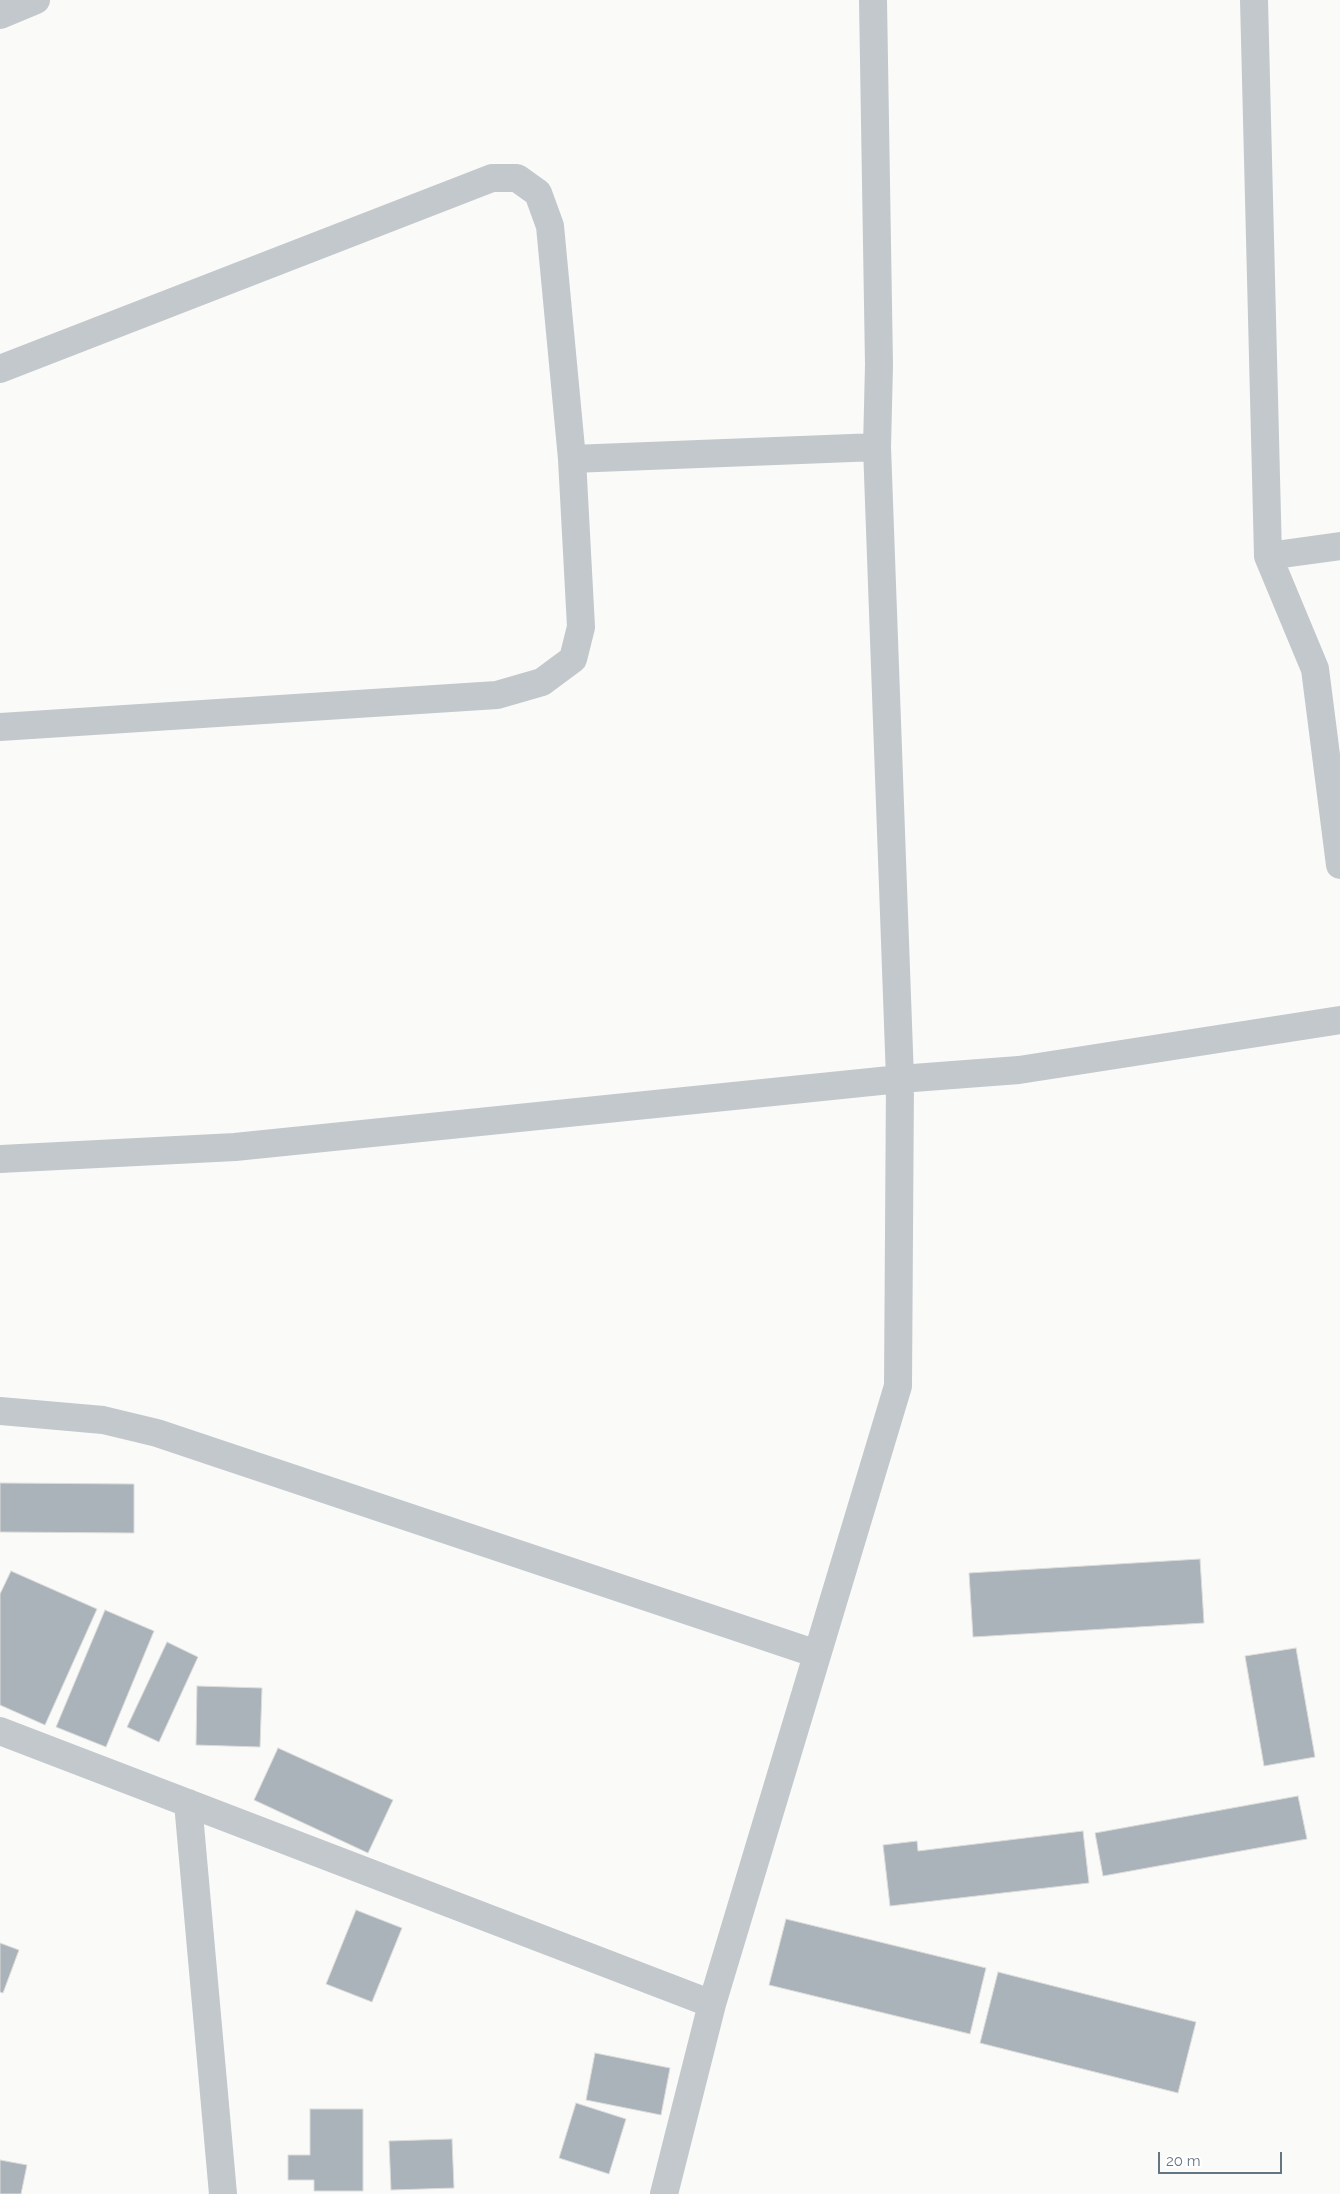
<!DOCTYPE html>
<html>
<head>
<meta charset="utf-8">
<style>
  body { margin:0 }
  #map { position:relative; width:1340px; height:2194px; overflow:hidden; background:#fafaf8; font-family:Raleway,sans-serif }
  canvas { display:block }
  .scale { position:absolute; left:1158px; top:2152px; width:124px; height:22px; box-sizing:border-box; border:2px solid #657683; border-top:0; padding-left:6px; font-size:15px; line-height:18px; white-space:nowrap; color:#657683; -webkit-text-stroke:4px #fff; paint-order:stroke }
</style>
</head>
<body>
<div id="map">
<canvas width="1340" height="2194"></canvas>
<div class="scale">20 m</div>
</div>
<script>
const g = document.querySelector('canvas').getContext('2d');
g.lineJoin = 'round';
function fill(path, color) { g.fillStyle = color; g.fill(path, 'evenodd'); }
const poly = rows => new Path2D(rows.map(r => 'M' + r).join(''));
function stroke(path, color, width, dash) { g.strokeStyle = color; g.lineWidth = width; g.lineCap = dash ? 'butt' : 'round'; g.setLineDash(dash || []); g.stroke(path); }
const building = poly([
  [0,1483,134,1484,134,1533,0,1532,0,1483],
  [1200,1559,1204,1623,973,1637,969,1573,1200,1559],
  [11,1571,97,1609,45,1725,0,1705,0,1594,11,1571],
  [105,1610,154,1631,106,1747,56,1727,105,1610],
  [167,1642,198,1657,159,1742,127,1727,167,1642],
  [1296,1648,1315,1757,1264,1766,1245,1656,1296,1648],
  [197,1686,262,1688,260,1747,196,1745,197,1686],
  [278,1748,393,1800,368,1853,254,1800,278,1748],
  [1298,1796,1307,1839,1103,1876,1095,1833,1298,1796],
  [1083,1831,1089,1883,890,1906,883,1845,917,1841,918,1851,1083,1831],
  [356,1910,402,1928,372,2002,326,1984,356,1910],
  [786,1919,986,1968,970,2034,769,1985,786,1919],
  [0,1943,19,1950,3,1993,0,1992,0,1943],
  [998,1972,1196,2022,1178,2093,980,2043,998,1972],
  [595,2053,670,2068,661,2115,586,2100,595,2053],
  [576,2103,626,2119,609,2174,559,2158,576,2103],
  [310,2109,363,2109,363,2191,314,2191,314,2180,288,2180,288,2155,310,2155,310,2109],
  [452,2139,454,2188,391,2190,389,2141,452,2139],
  [0,2160,27,2165,21,2194,0,2194,0,2160]
]);
fill(building, '#aab3b9');
stroke(building, '#dcdcda', 1);
stroke(poly([
  [1254,0,1268,556,1315,669,1340,865],
  [0,15,36,0],
  [0,369,492,178,517,178,538,193,550,226,572,459,581,627,573,659,542,682,497,695,0,727],
  [572,459,877,447],
  [1268,556,1340,546],
  [0,1159,235,1147,900,1079,1019,1070,1340,1020],
  [0,1411,103,1420,157,1433,817,1654],
  [0,1731,712,2004],
  [188,1803,223,2194],
  [664,2194,712,2004,898,1386,900,1079,877,447,879,365,873,0]
]), '#c3c8cc', 28);
</script>
</body>
</html>
